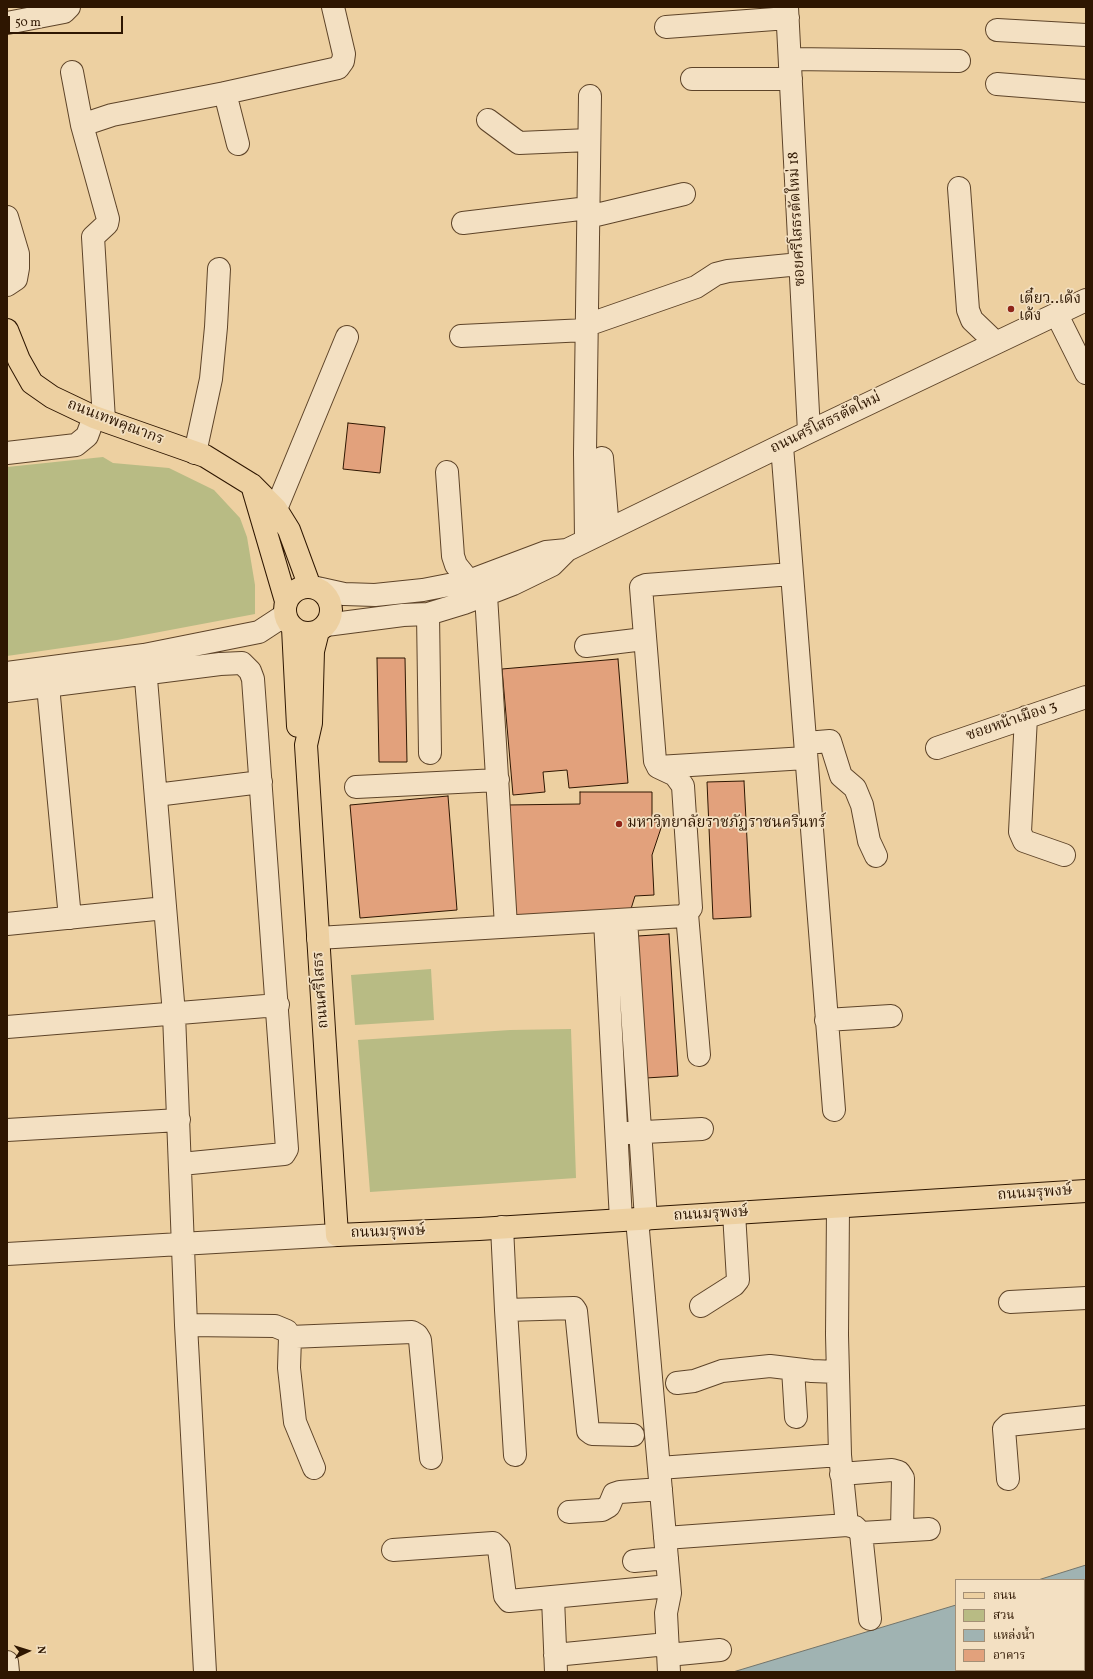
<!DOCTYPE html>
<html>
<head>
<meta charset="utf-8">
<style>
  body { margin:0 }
  #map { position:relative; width:1093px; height:1679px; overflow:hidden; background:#edd0a1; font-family:Vollkorn,"Noto Serif Thai",serif }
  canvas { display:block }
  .frame { position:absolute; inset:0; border:8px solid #2e1601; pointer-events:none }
  .legend { position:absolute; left:955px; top:1579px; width:130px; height:92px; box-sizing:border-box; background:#f3e0c2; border:1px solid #a48f75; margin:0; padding:5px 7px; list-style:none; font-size:12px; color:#2e1601 }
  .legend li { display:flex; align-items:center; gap:8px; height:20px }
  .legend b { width:20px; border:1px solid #a48f75 }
  .north { position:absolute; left:8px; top:1631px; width:40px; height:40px; -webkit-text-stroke:3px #f3e0c2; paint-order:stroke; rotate:86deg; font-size:11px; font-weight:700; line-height:16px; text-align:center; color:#2e1601 }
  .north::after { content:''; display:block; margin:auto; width:14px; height:18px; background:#2e1601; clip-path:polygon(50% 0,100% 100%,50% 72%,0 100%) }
  .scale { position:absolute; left:8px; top:16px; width:115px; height:18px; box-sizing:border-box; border:2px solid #2e1601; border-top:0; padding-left:5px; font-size:12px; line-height:14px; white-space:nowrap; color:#2e1601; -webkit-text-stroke:3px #f3e0c2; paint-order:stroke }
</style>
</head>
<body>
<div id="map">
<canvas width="1093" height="1679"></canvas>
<div class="frame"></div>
<ul class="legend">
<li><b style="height:5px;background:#edd0a1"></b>ถนน</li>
<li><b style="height:11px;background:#b8bb84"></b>สวน</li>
<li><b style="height:11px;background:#a0b3b2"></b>แหล่งน้ำ</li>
<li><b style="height:11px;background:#e2a17c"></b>อาคาร</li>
</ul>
<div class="north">N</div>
<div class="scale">50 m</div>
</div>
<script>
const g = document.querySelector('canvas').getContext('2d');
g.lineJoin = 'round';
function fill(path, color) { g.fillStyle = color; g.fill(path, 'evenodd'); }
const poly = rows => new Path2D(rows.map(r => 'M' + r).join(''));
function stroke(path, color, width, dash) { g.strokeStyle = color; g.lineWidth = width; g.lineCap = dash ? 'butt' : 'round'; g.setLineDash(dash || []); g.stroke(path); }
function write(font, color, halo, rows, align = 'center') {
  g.font = font + ' Vollkorn,"Noto Serif Thai",serif'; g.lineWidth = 3.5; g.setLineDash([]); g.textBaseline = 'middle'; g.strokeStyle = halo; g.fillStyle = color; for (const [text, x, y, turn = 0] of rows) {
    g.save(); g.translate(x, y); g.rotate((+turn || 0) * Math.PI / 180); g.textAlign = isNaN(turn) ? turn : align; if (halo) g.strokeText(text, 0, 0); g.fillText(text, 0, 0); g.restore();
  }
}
fill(poly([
  [103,457,113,463,169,468,214,490,240,518,247,537,255,585,255,614,117,640,7,656,7,467],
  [431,969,434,1020,355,1025,351,975],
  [571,1029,576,1178,370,1192,358,1040,510,1030]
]), '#b8bb84');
const water = poly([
  [1086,1565,1086,1672,733,1672,956,1605,956,1670,1084,1670,1084,1580,1038,1580,1086,1565]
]);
fill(water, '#a0b3b2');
stroke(water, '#72746b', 1);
const building = poly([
  [348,423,385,427,380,473,343,469,348,423],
  [377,658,405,658,407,762,379,762,377,658],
  [618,659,628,783,569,788,567,770,543,772,545,792,513,795,502,669,618,659],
  [744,781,751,917,713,919,707,782,744,781],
  [580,792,652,792,652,822,663,822,652,855,654,895,635,896,630,912,514,919,507,805,580,804,580,792],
  [448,796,457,910,360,918,350,805,448,796],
  [669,934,678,1076,646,1078,638,936,669,934]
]);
fill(building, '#e2a17c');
stroke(building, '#2e1601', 1);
const minor = poly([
  [787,7,809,432],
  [7,23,64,12,69,7],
  [666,27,788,18],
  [997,30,1086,35],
  [790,59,959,61],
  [72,72,82,125],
  [692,79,791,79],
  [997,84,1086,91],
  [488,120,519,143,589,140],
  [238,144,225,93,338,68,343,61,344,54,333,7],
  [959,188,968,310,972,320,995,342],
  [7,217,18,254,18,268,16,279,7,285],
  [588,217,684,194],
  [463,223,588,208],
  [1057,315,1086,373],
  [587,325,696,287,716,274,728,271,800,264],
  [461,336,586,330],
  [104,420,93,237,107,224,108,219,82,125,112,115,225,93],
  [782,446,834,1110],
  [7,453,76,445,87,436,94,417],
  [195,453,211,379,216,327,219,269],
  [602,458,608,530],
  [447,472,453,556,456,565,469,581],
  [276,509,347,337],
  [586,540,585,453,590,96],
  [317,588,344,594,375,595,423,590,469,581,546,552,567,550,809,432,1086,300],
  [486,595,506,926],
  [428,614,430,753],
  [326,625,403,615,428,614,464,603,513,584,552,565,567,550],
  [586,646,644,639],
  [144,655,174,1014,186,1325,205,1672],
  [7,673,144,655,259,632,285,615],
  [48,686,70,918],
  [7,691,220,664,242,663,250,671,253,679,287,1149,284,1154,181,1164],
  [1026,717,1020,832,1024,841,1064,855],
  [806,743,830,741,841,776,855,788,862,805,869,841,876,856],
  [937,748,1086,697],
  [658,767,806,758],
  [356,787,498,780],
  [156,795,261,782],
  [687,914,699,1055],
  [626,920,646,1219],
  [605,921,621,1220],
  [7,924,165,908],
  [318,938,684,916,691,908,683,786,675,775,658,767,655,761,641,587,646,585,792,574],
  [826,1020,891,1016],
  [7,1027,278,1005],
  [7,1130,179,1120],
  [626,1133,702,1129],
  [838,1207,837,1335,840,1455,847,1525,855,1527,861,1533,870,1619],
  [637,1219,670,1593,666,1613,669,1672],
  [502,1227,506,1310,574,1308,576,1311,588,1431,592,1434,633,1435],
  [7,1254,337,1235],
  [1010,1302,1086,1298],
  [701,1306,734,1285,738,1280,734,1213],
  [506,1310,515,1455],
  [186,1325,275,1326,287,1331,290,1337,289,1368,295,1422,314,1468],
  [290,1337,412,1332,417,1335,420,1340,431,1458],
  [793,1369,796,1417],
  [677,1383,694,1381,722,1371,770,1366,812,1371,837,1372],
  [659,1468,840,1455],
  [841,1474,892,1470,899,1472,903,1478,902,1530],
  [1008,1479,1004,1429,1008,1425,1086,1417],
  [569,1512,602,1510,609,1506,614,1494,620,1492,661,1489],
  [861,1533,929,1529],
  [665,1538,847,1525],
  [393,1550,493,1543,499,1549,505,1596,509,1601,669,1586],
  [634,1561,667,1558],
  [553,1598,556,1672],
  [555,1655,667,1644],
  [668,1655,720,1650],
  [7,1662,8,1672]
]);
const major = poly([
  [7,330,19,360,32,383,52,397,94,417,205,456,252,485,276,509,289,530,310,587],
  [252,485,286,601],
  '285 610a23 23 0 1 1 46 0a23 23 0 1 1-46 0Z',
  [293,628,298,726],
  [318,631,313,651,311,723,306,745,337,1235,479,1229,1086,1191]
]);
stroke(minor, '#5e4429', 24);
stroke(major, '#2e1601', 24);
stroke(minor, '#f3e0c2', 22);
stroke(major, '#edd0a1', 22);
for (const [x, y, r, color] of [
  [1011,309,4,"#8f2418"],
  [619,824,4,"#8f2418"]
]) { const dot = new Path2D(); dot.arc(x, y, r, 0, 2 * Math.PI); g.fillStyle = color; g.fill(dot); stroke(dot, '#f3e0c2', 1.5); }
write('15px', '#2e1601', '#f3e0c2', [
  ["ซอยศรีโสธรตัดใหม่ 18",798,219,-93],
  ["ถนนเทพคุณากร",115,423,21],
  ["ถนนศรีโสธรตัดใหม่",826,424,-26],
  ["ซอยหน้าเมือง 3",1012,722,-19],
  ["ถนนศรีโสธร",322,990,-94],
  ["ถนนมรุพงษ์",1035,1194,-4],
  ["ถนนมรุพงษ์",711,1215,-3],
  ["ถนนมรุพงษ์",388,1233,-2]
]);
write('15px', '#2e1601', '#f3e0c2', [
  ["เตี๋ยว..เด้ง",1019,300],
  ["เด้ง",1019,317],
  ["มหาวิทยาลัยราชภัฏราชนครินทร์",627,824]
], 'left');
</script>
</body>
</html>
